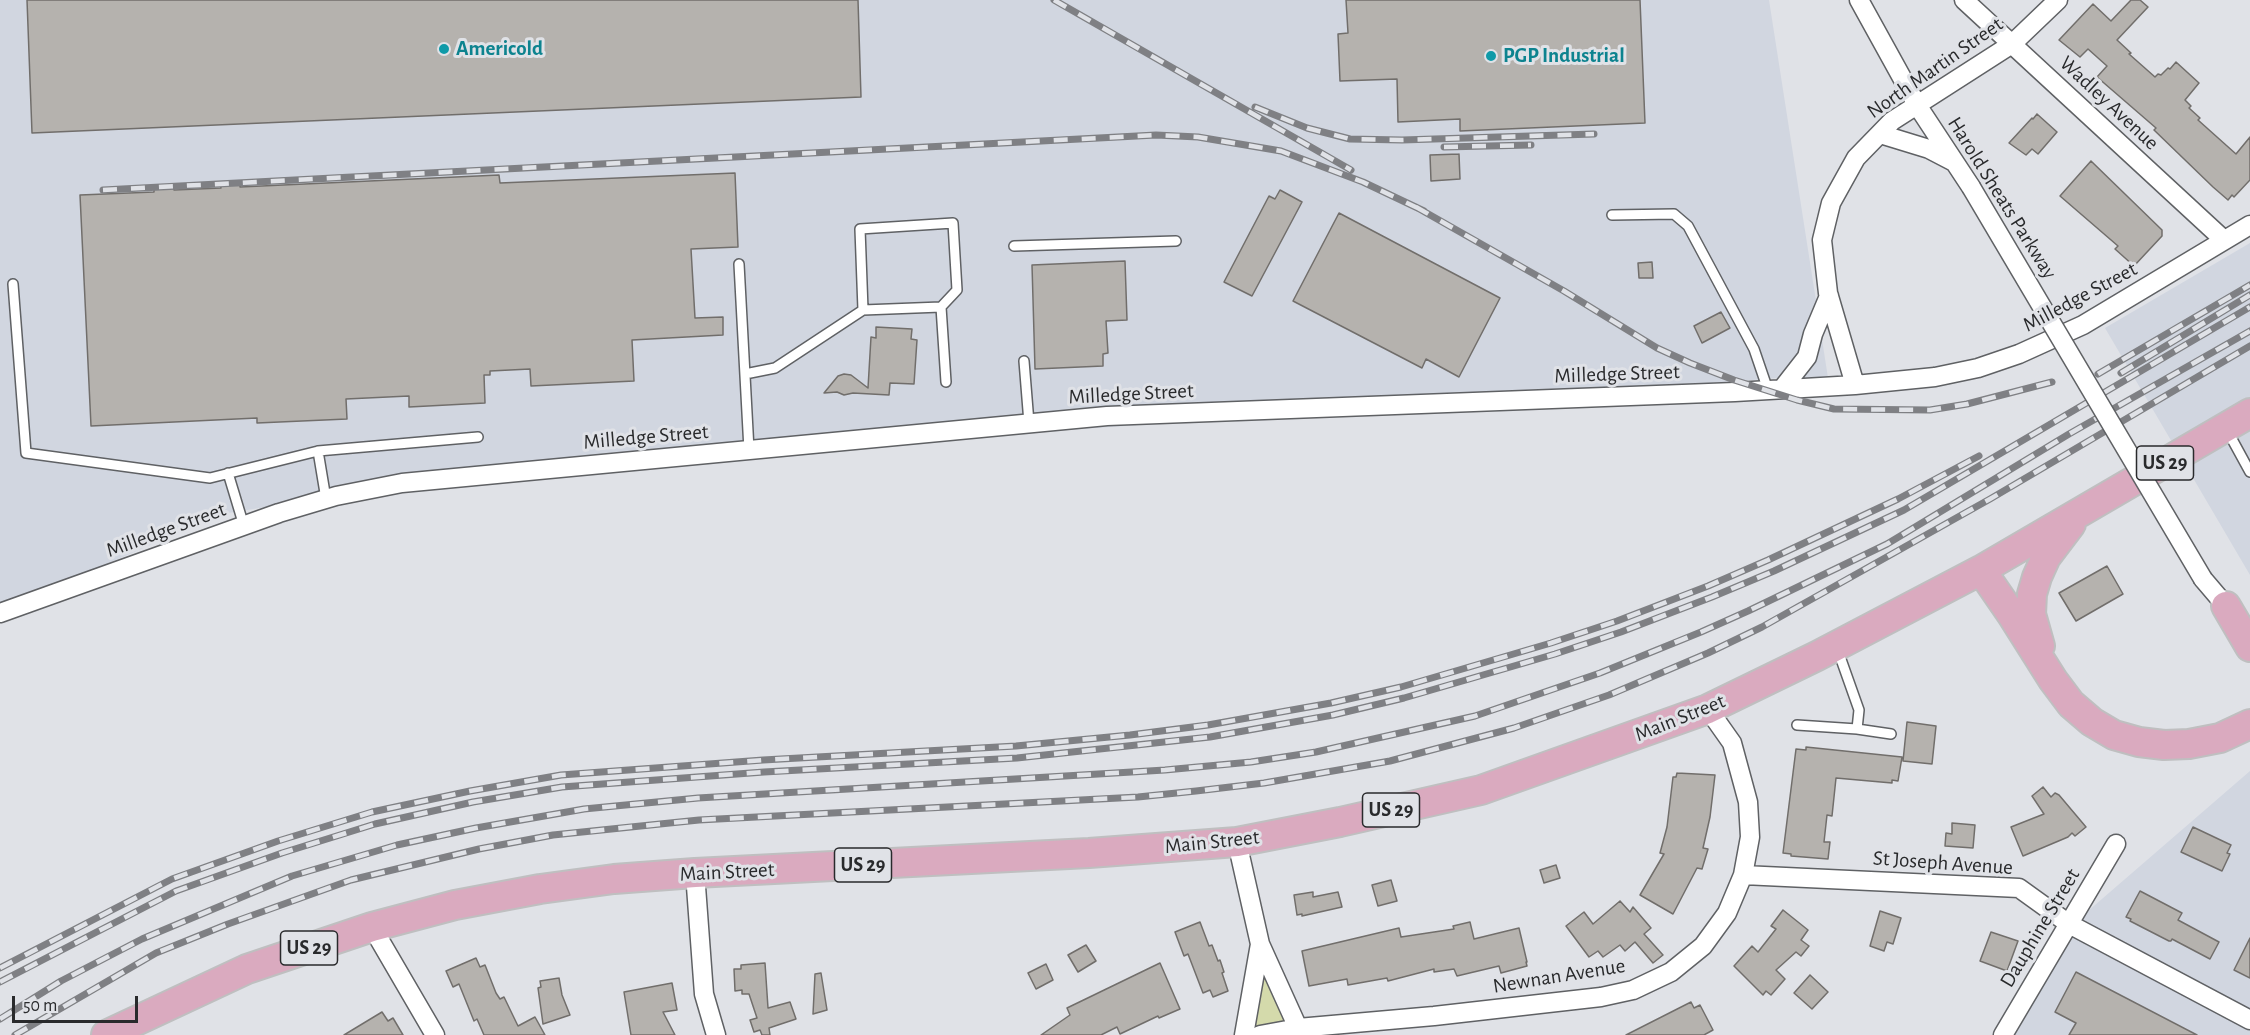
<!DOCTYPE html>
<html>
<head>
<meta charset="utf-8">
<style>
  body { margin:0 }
  #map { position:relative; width:2250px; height:1035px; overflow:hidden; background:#e0e2e7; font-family:"Alegreya Sans",sans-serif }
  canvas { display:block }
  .scale { position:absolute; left:12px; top:996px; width:126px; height:27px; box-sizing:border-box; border:3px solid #292a2c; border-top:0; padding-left:8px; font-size:18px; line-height:21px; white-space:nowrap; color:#292a2c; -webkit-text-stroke:4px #e0e2e7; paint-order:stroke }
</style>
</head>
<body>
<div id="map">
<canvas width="2250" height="1035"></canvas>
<div class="scale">50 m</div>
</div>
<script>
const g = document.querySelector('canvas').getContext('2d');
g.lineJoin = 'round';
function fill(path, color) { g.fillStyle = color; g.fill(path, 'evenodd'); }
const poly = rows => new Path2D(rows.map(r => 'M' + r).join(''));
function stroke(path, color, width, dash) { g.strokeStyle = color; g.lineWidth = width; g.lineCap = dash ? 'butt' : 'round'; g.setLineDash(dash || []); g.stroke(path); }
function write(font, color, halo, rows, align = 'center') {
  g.font = font + ' "Alegreya Sans",sans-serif'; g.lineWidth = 6; g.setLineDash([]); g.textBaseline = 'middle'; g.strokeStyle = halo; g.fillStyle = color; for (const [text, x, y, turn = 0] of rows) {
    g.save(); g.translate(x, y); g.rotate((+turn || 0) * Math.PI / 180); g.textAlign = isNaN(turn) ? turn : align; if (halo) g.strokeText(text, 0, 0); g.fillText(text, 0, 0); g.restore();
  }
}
fill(poly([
  [0,0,1769,0,1831,397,1777,378,1415,406,951,438,429,481,222,514,0,610],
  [2250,243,2250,575,2105,328],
  [2250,771,2250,1035,2005,1035,2073,924]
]), '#d1d6e0');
fill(poly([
  [1258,954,1292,1029,1249,1035]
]), '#d4daab');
const building = poly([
  [27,0,858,0,861,97,32,133,27,0],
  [1346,0,1640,0,1645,123,1460,131,1460,119,1398,122,1397,79,1340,81,1338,34,1348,33,1346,0],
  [2131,0,2140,0,2148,7,2117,40,2131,53,2129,54,2155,77,2158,74,2161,75,2168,68,2170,69,2176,62,2199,83,2185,100,2191,106,2189,108,2200,118,2198,120,2236,154,2250,137,2250,180,2234,197,2232,195,2228,200,2213,187,2154,130,2156,128,2097,77,2107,66,2088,49,2080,57,2059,40,2093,4,2111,21,2131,0],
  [2037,114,2057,132,2038,154,2032,149,2026,155,2009,143,2032,118,2033,119,2037,114],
  [1459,154,1460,179,1431,181,1430,155,1459,154],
  [2091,161,2162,230,2162,236,2134,266,2115,249,2118,246,2060,196,2091,161],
  [735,173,738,247,691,249,695,318,723,317,723,335,632,340,634,381,531,386,530,369,490,371,490,375,484,375,485,403,409,407,409,396,346,399,347,419,257,423,257,418,91,426,80,195,154,192,154,186,174,185,174,190,221,188,220,183,240,182,240,187,499,175,500,183,735,173],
  [1280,190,1302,202,1252,296,1224,282,1269,196,1275,199,1280,190],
  [1339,213,1500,298,1459,377,1426,359,1422,368,1293,301,1339,213],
  [1125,261,1127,320,1106,321,1108,353,1103,354,1103,366,1035,369,1032,265,1125,261],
  [1652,262,1653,278,1639,278,1638,263,1652,262],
  [1721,312,1730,328,1702,343,1694,326,1721,312],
  [876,327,912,329,911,339,917,340,914,384,890,383,889,395,853,393,844,395,837,392,824,393,838,376,844,374,851,375,868,388,871,337,876,338,876,327],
  [2107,566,2123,594,2076,621,2059,593,2107,566],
  [1907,722,1936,726,1932,764,1903,761,1907,722],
  [1806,747,1902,757,1898,781,1892,780,1892,783,1836,778,1832,816,1827,815,1824,842,1830,842,1828,859,1791,856,1791,854,1783,853,1796,749,1806,750,1806,747],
  [1677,773,1715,775,1710,817,1703,848,1708,849,1702,869,1697,868,1673,914,1640,895,1664,854,1660,853,1667,827,1673,777,1676,777,1677,773],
  [2043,787,2051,797,2055,793,2059,795,2086,827,2075,836,2072,833,2068,837,2023,856,2011,827,2044,814,2032,796,2043,787],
  [1952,823,1975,825,1973,848,1945,846,1946,833,1952,834,1952,823],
  [2193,827,2231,845,2227,853,2230,854,2222,871,2181,852,2193,827],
  [1556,865,1560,878,1544,883,1540,870,1556,865],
  [1391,880,1397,901,1378,906,1372,885,1391,880],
  [2140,891,2182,913,2178,920,2219,942,2210,959,2172,939,2171,941,2169,941,2130,921,2131,919,2126,917,2140,891],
  [1313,892,1313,897,1338,892,1342,907,1302,916,1302,914,1297,915,1294,895,1313,892],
  [1620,901,1630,912,1633,907,1651,928,1644,934,1663,955,1653,963,1635,942,1625,951,1620,945,1603,957,1598,951,1589,957,1566,926,1584,912,1593,924,1620,901],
  [1783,910,1808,930,1801,940,1809,946,1801,956,1796,952,1776,970,1785,979,1771,995,1766,991,1763,995,1734,966,1752,946,1758,952,1776,929,1771,926,1783,910],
  [1880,911,1901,918,1893,944,1887,942,1884,951,1870,946,1880,911],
  [1200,922,1209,946,1212,945,1218,961,1220,960,1224,972,1222,973,1228,991,1213,997,1210,990,1203,993,1188,954,1184,956,1175,932,1200,922],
  [1470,922,1474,939,1519,928,1527,962,1526,962,1527,966,1501,973,1499,966,1457,976,1454,969,1434,972,1434,969,1388,981,1387,978,1348,985,1347,979,1309,986,1302,951,1399,928,1401,937,1454,929,1453,926,1470,922],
  [1991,932,2018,941,2007,971,1980,961,1991,932],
  [2250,938,2250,978,2234,970,2250,938],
  [1086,945,1096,961,1078,972,1068,955,1086,945],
  [476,958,480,967,485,965,496,993,500,999,504,997,518,1026,535,1017,545,1035,484,1035,477,1019,474,1021,459,984,453,987,446,971,476,958],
  [765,963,768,1008,790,1002,796,1019,769,1028,770,1035,762,1035,760,1030,754,1032,750,1020,757,1018,749,994,742,994,742,990,735,991,734,969,741,969,741,965,765,963],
  [1160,963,1180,1009,1159,1018,1158,1016,1120,1034,1117,1027,1101,1035,1041,1035,1070,1015,1067,1008,1160,963],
  [1046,964,1053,980,1036,989,1028,973,1046,964],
  [2076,972,2197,1035,2069,1035,2076,1023,2055,1012,2076,972],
  [821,973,827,1010,813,1014,815,974,821,973],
  [1810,975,1828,992,1812,1009,1794,993,1810,975],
  [559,978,562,995,570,1015,543,1024,538,988,541,987,540,981,559,978],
  [672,983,677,1010,663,1012,675,1035,631,1035,624,992,672,983],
  [1691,1002,1694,1008,1700,1005,1713,1030,1704,1035,1626,1035,1691,1002],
  [382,1012,388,1021,393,1018,403,1035,344,1035,382,1012]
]);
fill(building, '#b5b2ae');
stroke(building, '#716e6b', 1.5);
const lane = poly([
  [1612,215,1674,214,1688,226,1754,349,1768,390],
  [1014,246,1176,241],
  [739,264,749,450],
  [13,284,26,453,210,478,318,451],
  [941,307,946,382],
  [1024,361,1029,423],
  [745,374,775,368,863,310,941,307,957,290,953,223,860,229,863,310],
  [2227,430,2250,472],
  [228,473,244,526],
  [326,499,318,451,478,437],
  [1797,725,1857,729,1859,710,1837,648],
  [1857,729,1891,734]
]);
const street = poly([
  [1859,0,1917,105,1971,187],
  [1964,0,2224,240],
  [1880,134,1929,149,1954,162],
  [1855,385,1828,293,1822,240,1831,203,1856,158,1892,121,2012,44,2058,0],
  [1782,389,1807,357,1813,334,1829,296],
  [2203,579,2226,606,2235,613],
  [0,613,279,513,336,496,402,483,1107,416,1735,392,1855,385,1935,377,1978,368,2019,354,2083,325,2250,225],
  [1237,842,1260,944,1298,1028],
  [695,873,704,994,716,1035],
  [1743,875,2019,888,2069,924,2250,1020],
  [372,927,435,1035],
  [1244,1035,1260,944],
  [1260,1035,1298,1028,1434,1016,1601,997,1633,990,1671,972,1703,946,1727,913,1743,875,1750,837,1748,802,1732,743,1708,709],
  [2003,1035,2116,844]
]);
const primary = poly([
  [1981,570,2012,615,2053,680,2071,704,2092,722,2114,735,2139,742,2164,745,2189,744,2220,738,2250,724],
  [2226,606,2250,647],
  [2040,646,2031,614,2032,594,2037,577,2046,557,2071,524],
  [106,1035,247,969,372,927,455,905,540,889,614,879,695,873,1089,853,1237,842,1340,822,1481,790,1708,709,1817,656,1981,570,2250,413]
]);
stroke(lane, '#5f6164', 12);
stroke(street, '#5f6164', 21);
stroke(primary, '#bfbfc0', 32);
stroke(lane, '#fff', 9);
stroke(street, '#fff', 18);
stroke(primary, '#daaabf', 28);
const rail = poly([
  [1054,0,1351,170],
  [1255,107,1307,128,1350,139,1402,140,1594,134],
  [1444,147,1531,145],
  [103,190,1156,135,1198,137,1281,151,1363,182,1424,211],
  [1416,207,1564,291,1657,348,1690,363,1734,380,1797,400,1834,409,1930,410,1967,404,2052,382],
  [2121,373,2250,295],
  [2098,374,2250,285],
  [0,968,172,879,278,841,372,812,470,791,561,775,763,760,1016,746,1130,735,1208,725,1331,703,1401,687,1551,643,1617,621,1708,586,1768,560,1898,499,1979,456],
  [0,982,176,891,282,853,375,824,473,802,562,787,764,772,1017,758,1210,737,1333,715,1404,698,1555,654,1621,632,1712,597,1774,571,1904,510,2250,307],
  [0,1019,61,981,142,939,292,876,397,845,476,828,584,809,698,798,1165,770,1251,762,1316,752,1475,716,1600,673,1701,632,1748,611,1887,544,2069,434,2250,331],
  [15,1035,156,953,228,924,351,880,479,849,553,835,699,820,1138,797,1196,791,1264,783,1390,761,1514,728,1609,695,1708,653,1762,627,1990,499,2250,346]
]);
stroke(rail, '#7f8084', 7);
stroke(rail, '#e0e2e7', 4.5, [14]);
const streetBridge = poly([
  [1971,187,2203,579]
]);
stroke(streetBridge, '#5f6164', 21, []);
stroke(streetBridge, '#fff', 18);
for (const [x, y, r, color] of [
  [444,49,6,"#0f9aa8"],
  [1491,56,6,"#0f9aa8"]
]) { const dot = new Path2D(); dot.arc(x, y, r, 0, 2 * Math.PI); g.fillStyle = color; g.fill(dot); stroke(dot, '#e0e2e7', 2); }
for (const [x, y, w] of [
  [2165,463,57],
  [1391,810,57],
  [863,865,57],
  [309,948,57]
]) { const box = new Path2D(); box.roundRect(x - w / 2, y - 17, w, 34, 4.5); g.fillStyle = '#e0e2e7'; g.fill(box); stroke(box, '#292a2c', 1.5); }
write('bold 20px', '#292a2c', null, [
  ["US 29",2165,463],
  ["US 29",1391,810],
  ["US 29",863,865],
  ["US 29",309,948]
]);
write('bold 21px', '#0d838f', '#e0e2e7', [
  ["Americold",456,49],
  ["PGP Industrial",1503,56]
], 'left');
write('21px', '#292a2c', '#e0e2e7', [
  ["North Martin Street",1935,68,-35],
  ["Wadley Avenue",2109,103,43],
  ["Harold Sheats Parkway",2002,198,58],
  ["Milledge Street",2080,297,-28],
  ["Milledge Street",1617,374,-2],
  ["Milledge Street",1131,394,-3],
  ["Milledge Street",646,437,-5],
  ["Milledge Street",166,530,-20],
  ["Main Street",1680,718,-22],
  ["Main Street",1212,842,-6],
  ["St Joseph Avenue",1943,863,4],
  ["Main Street",727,872,-3],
  ["Dauphine Street",2040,928,-59],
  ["Newnan Avenue",1559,976,-9]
]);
</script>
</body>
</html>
